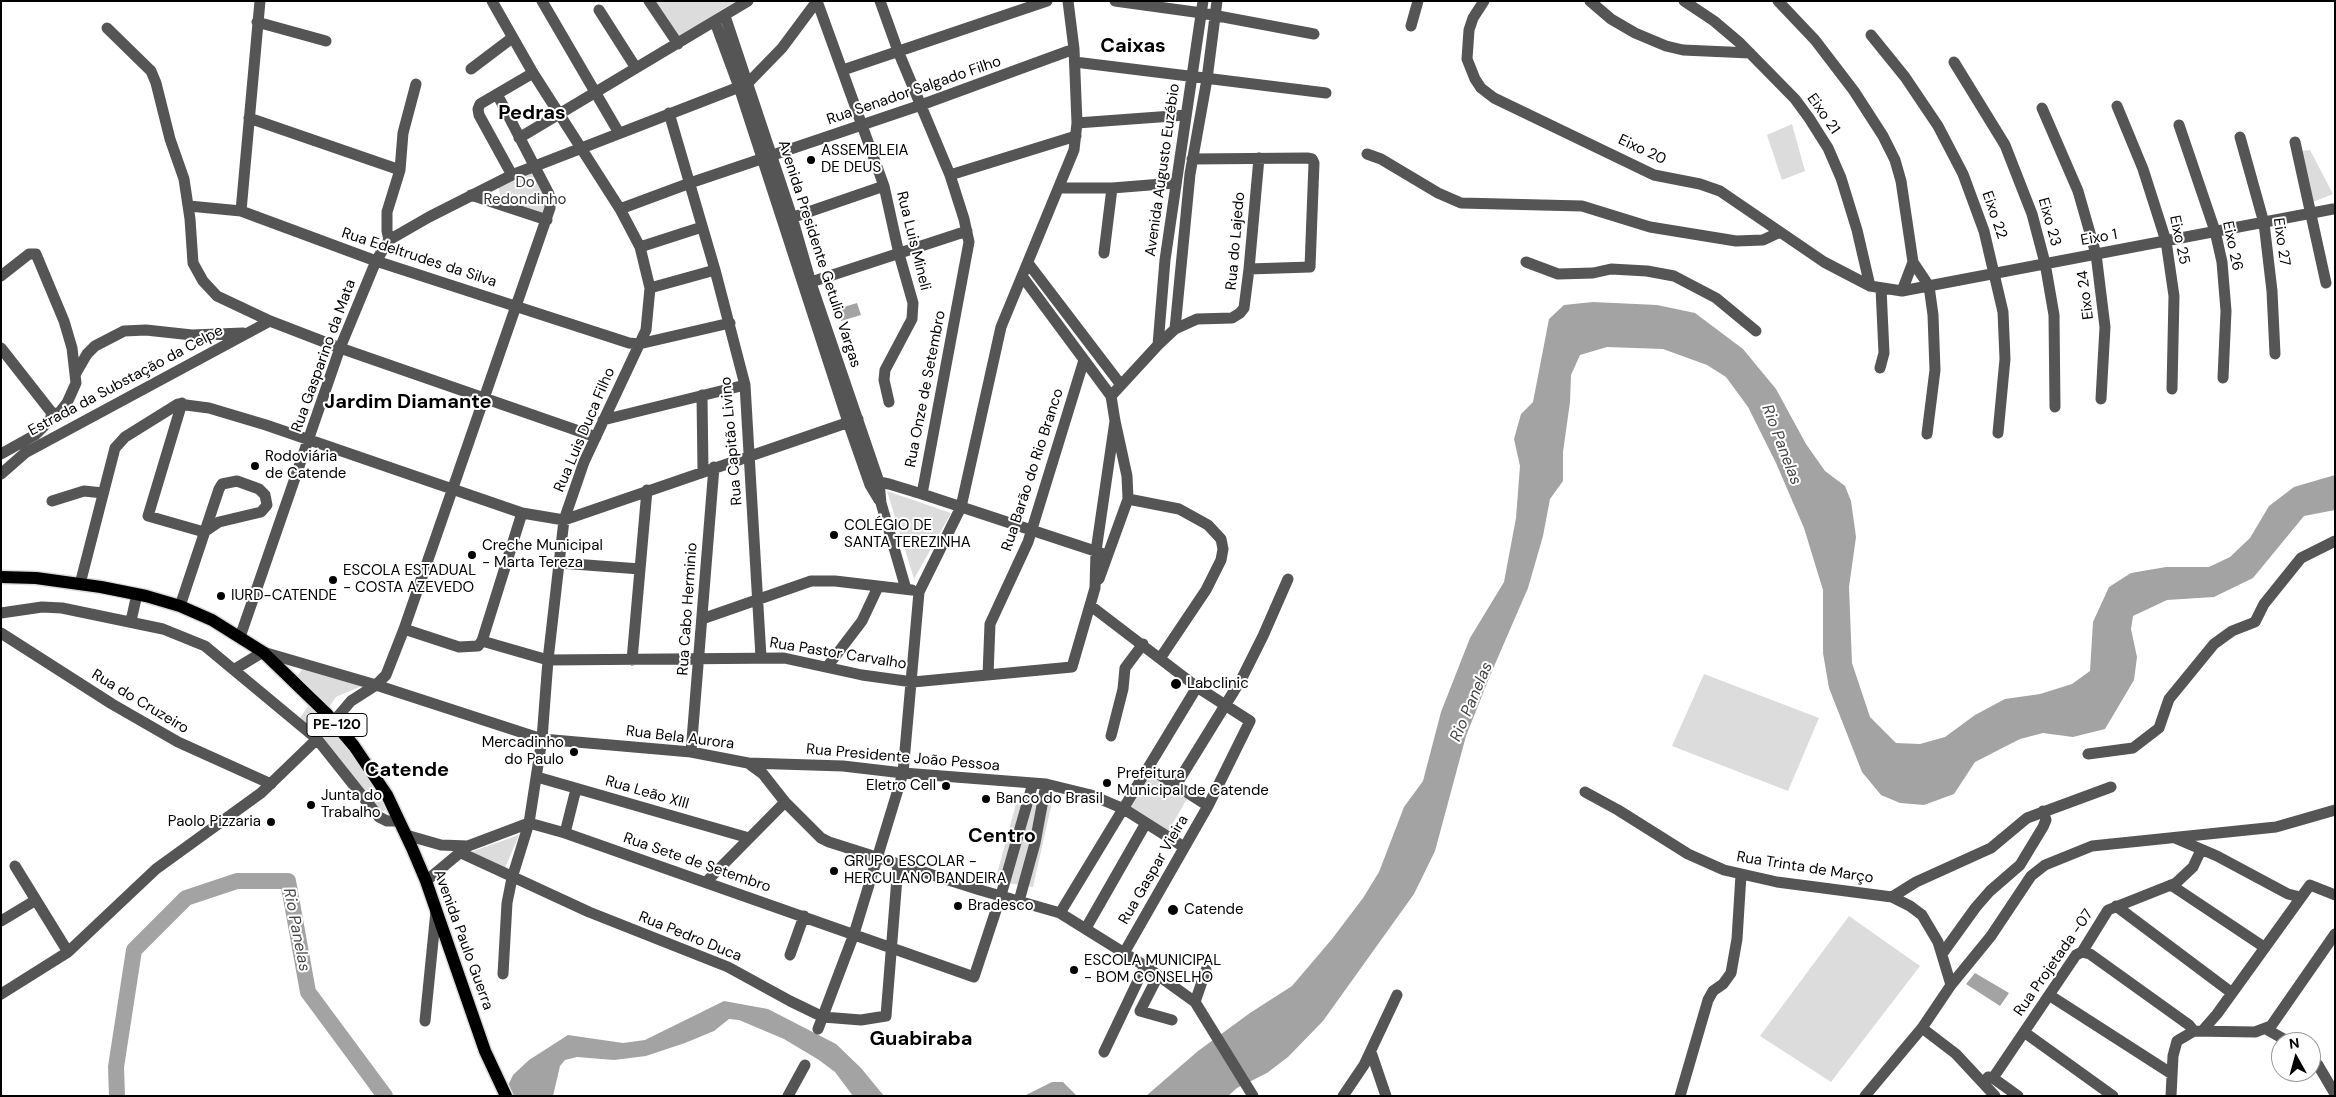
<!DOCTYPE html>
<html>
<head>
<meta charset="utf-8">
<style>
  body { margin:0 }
  #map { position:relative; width:2336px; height:1097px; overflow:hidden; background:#fff; font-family:"DM Sans",sans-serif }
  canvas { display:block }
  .frame { position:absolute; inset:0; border:2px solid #000; pointer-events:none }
  .north { position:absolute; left:2271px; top:1032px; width:50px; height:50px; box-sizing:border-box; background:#fff; border:1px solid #999; border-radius:50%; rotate:353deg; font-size:14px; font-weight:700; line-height:20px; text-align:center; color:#000 }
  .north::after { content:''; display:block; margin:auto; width:18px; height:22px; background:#000; clip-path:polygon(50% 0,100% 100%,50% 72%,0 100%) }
</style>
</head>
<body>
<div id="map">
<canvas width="2336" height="1097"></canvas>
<div class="frame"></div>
<div class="north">N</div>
</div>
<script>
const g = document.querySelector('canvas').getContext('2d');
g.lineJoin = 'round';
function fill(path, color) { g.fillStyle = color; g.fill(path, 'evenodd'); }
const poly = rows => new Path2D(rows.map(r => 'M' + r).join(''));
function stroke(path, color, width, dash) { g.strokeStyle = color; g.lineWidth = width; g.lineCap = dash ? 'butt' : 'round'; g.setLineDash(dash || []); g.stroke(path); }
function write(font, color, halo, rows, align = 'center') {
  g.font = font + ' "DM Sans",sans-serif'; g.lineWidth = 4; g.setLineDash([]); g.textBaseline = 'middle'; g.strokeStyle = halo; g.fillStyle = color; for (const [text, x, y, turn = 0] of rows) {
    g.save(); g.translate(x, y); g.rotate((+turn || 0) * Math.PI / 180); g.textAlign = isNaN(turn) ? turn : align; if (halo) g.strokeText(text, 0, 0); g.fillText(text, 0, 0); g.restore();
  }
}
fill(poly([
  [655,1,736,1,678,37],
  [1792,124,1805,171,1782,180,1767,135],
  [2310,150,2333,194,2313,202,2301,151],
  [533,168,547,200,544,216,501,201,498,184],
  [887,491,951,513,914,579],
  [304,666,364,685,336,697,327,710,296,678],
  [1704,674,1819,718,1788,791,1672,746],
  [308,706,334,731,366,774,387,810,379,812,300,718],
  [1149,773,1187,799,1167,833,1128,808],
  [1019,793,1053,798,1033,887,995,881],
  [519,835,505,868,471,852],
  [1849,916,1920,966,1831,1082,1760,1036]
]), '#dcdcdc');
fill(poly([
  [1593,302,1657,305,1695,313,1743,349,1776,389,1806,444,1825,471,1845,486,1851,501,1856,537,1849,587,1852,663,1870,717,1896,743,1920,744,1945,737,1975,715,2005,699,2040,694,2072,684,2090,671,2093,622,2109,587,2131,573,2166,567,2209,567,2230,557,2250,538,2269,506,2294,487,2335,475,2335,510,2304,516,2253,578,2214,597,2167,600,2133,616,2131,629,2137,657,2134,680,2105,729,2073,737,2043,733,2020,739,1975,762,1954,794,1924,805,1900,803,1881,795,1862,772,1829,688,1823,653,1823,590,1804,528,1776,463,1748,407,1726,377,1707,365,1663,349,1607,347,1580,355,1571,375,1570,402,1563,452,1563,481,1550,499,1543,536,1528,588,1489,678,1466,736,1435,851,1414,894,1323,1021,1288,1057,1267,1073,1237,1088,1228,1096,1146,1096,1198,1051,1250,1013,1292,986,1332,939,1363,898,1379,872,1404,807,1423,781,1441,712,1470,638,1504,582,1516,518,1520,466,1514,439,1521,414,1533,402,1549,319,1564,305],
  [857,303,861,315,841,321,837,309],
  [1975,973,2009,993,2000,1006,1966,984],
  [724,1001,768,1009,836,1044,861,1068,884,1096,853,1096,835,1072,819,1060,784,1039,739,1020,729,1019,714,1031,685,1043,646,1056,614,1060,577,1057,565,1060,560,1066,553,1096,503,1096,513,1075,529,1060,568,1035,623,1043,645,1040],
  [1052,1082,1063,1082,1077,1096,1024,1096]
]), '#a3a3a3');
stroke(poly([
  [117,1096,116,1067,134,950,186,898,237,881,288,881,308,992,385,1096]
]), '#a3a3a3', 16);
const major = poly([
  [1,577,36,578,101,587,146,596,180,606,212,620,263,652,326,713,354,746,387,795,412,848,426,881,485,1051,506,1096]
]);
stroke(major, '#dbdbdb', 15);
stroke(poly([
  [492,1,533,73,620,209,640,247,650,288,646,330,584,462,564,520,548,660,542,739,529,823,512,878,507,903,503,974],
  [542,1,619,133],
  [649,1,678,44],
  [817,1,884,186,899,254,913,303,912,319,885,370,884,380,889,402],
  [880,1,898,51,950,175,964,219,969,242,922,494],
  [1115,1,1202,13,1314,34],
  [1484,1,1473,18,1469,30,1467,59,1475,79,1481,88,1494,98,1654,175,1700,184,1720,191,1824,262,1870,286,1902,291,2333,209],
  [1590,1,1611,19,1635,33,1666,46,1683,50,1750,53],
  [1684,1,1714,21,1740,43,1795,99,1809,118,1828,148,1841,178,1857,230,1870,286],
  [1778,1,1815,40,1854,91,1883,136,1895,160,1901,181,1913,262,1929,286,1933,315,1935,370,1927,434],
  [599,10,636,68],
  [725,16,792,217,811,283,879,482,881,503,906,589],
  [257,22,326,41],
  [715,22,739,87,848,422,870,485,879,500],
  [1411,26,1418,1],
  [107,28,151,71,156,83,170,139,184,179,190,219,193,263,203,281,217,296,270,321,340,348,596,437],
  [1871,35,1905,77,1938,126,1963,174,1984,231,2003,312,2005,359,1998,433],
  [1075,62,1326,93],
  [1954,62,2005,145,2032,214,2045,263,2054,315,2055,407],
  [471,69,512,38],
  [843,70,1047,1],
  [2117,106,2143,169,2166,241,2174,296,2172,389],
  [2042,108,2078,191,2096,254,2105,327,2101,399],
  [669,113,715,270,745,385,761,657],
  [249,118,400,170],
  [1077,123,1186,115],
  [2179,125,2215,231,2222,262,2226,311,2223,378],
  [2240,137,2264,223,2272,291,2275,354],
  [519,138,748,1],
  [2295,142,2326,283],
  [1367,154,1381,159,1438,193,1461,203,1582,206,1650,227,1736,241,1763,240,1780,232],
  [1192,159,1307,158,1312,159,1314,163,1310,267,1249,269],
  [512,175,479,115,478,109,480,104,533,73],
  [950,175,1076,136],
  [1059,188,1112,188,1175,183],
  [471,195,547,220],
  [189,206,241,211,376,261,629,343,639,344,730,323],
  [620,209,690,183,921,105,1074,49],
  [241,211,260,1],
  [785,220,884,186],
  [389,240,387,231,387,212,400,170,403,133,416,84],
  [640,247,702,227],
  [1104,253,1112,188],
  [1526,262,1558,274,1593,273,1611,269,1647,271,1674,276,1716,298,1756,331],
  [1028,263,1121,385],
  [1,276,29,254,36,254,64,321,72,348,76,383,67,403,60,412,52,415],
  [1022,276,1111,396,1115,421,1127,476,1128,499,1099,579],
  [805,284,967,231],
  [650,288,715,270],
  [1902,291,1913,262],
  [1175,329,1190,174,1207,79,1217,1],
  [1158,345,1165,260,1203,1],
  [1,348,52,413,50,420,35,435,1,454],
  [1880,368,1884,353,1881,288],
  [76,373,87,354,95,346,124,331,146,330,192,335,243,333],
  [702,395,703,471],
  [1111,396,1158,345,1175,329,1197,319,1232,318,1240,313,1244,308,1249,269,1259,158],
  [182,403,148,516,204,532],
  [603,420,745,385],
  [1,474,25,453,270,321],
  [874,484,879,482,889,484,922,494,1101,553],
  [1128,499,1179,509,1208,525,1221,539,1223,549,1221,560,1206,590,1161,657],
  [52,501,84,491,103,493],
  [560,563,640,569],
  [80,584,115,448,125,437,178,404,209,408,266,425,522,513,564,520,858,419],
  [180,606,219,489,222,484,237,481,259,489,265,495,267,505,261,512,219,522,204,532],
  [1091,606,1197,687,1250,721,1208,806,1124,953],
  [1,613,42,607,62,608,163,629,205,646,317,739,379,817,387,821,399,821],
  [702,619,811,581,835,581,912,590],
  [131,621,137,594],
  [404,629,459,647,478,646,482,641],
  [1,633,112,704,178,742,271,784],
  [240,637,340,348,376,261,389,240,429,217,512,175,747,84,782,48,817,1],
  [482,641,548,660,784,658,862,675,913,682,1072,667,1095,588,1096,551,1115,421],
  [482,641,522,513],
  [632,660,647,490],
  [827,667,862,621,878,587],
  [235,669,263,652,376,685,542,739,691,752,748,763,763,774,785,802,821,838,829,842,980,890,1060,913,1145,966,1195,1002,1253,1096],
  [988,675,990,624,1028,542,1084,360],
  [334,721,351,701,376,685,386,675,404,629,550,208,549,194,497,94],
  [1111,736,1123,689,1125,668,1143,644],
  [691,752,714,467],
  [2088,754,2133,748,2159,728,2169,699,2214,644,2232,631,2255,622,2264,604,2301,558,2335,541],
  [748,763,843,766,903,773,1046,784,1091,795,1124,809,1184,847],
  [1149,768,1208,806],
  [537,777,749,838],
  [1176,785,1242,678,1263,636,1288,579],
  [1585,792,1618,810,1688,854,1724,870,1777,882,1892,897,1910,906,1922,915,1938,942,1951,985],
  [529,823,565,833,974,977,1001,895,1033,783],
  [565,833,576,789],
  [406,835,441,845,468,846],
  [2175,838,2217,856,2288,894,2300,897],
  [459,852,589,912,728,967,790,1001,823,1017,861,1020,886,1016,898,865],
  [15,866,68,952],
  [426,881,468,846,529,823],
  [706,882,785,802],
  [2171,885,2264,947],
  [1892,897,1916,882,1991,848,2027,818,2111,787],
  [1019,901,1035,843,1046,784],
  [2116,906,2232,993],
  [1060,913,1197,687],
  [1,921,36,900],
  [1086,928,1146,823],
  [2082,952,2090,954,2189,1025,2194,1031],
  [1942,954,1976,907,1990,891,2020,865,2043,827,2046,820,2043,811],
  [790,955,804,916],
  [1158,976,1140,1011,1172,1020],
  [1,994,68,952,156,869,261,793,317,739],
  [2049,995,2172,1074],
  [1195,1002,1206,970],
  [425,1021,436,911],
  [1922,1028,1956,1054,1995,1096],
  [818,1029,854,934,903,773,919,592,961,507,1001,327,1074,150,1077,123,1074,49,1068,1],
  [2266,1029,2289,1042],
  [2203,1030,2217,1014,2310,885,2335,895],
  [2024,1032,2113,1096],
  [1104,1052,1145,966],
  [1371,1052,1386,1096],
  [2311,1059,2318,1065,2335,1094],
  [1988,1077,1993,1078,2018,1096],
  [1993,1078,2076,955,2082,952,2108,910,2176,883,2193,867,2201,850],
  [788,1096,805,1065],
  [1343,1096,1364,1065,1397,995],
  [1680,1096,1708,1000,1713,991,1723,984,1731,973,1737,939,1741,875],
  [1865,1096,1922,1028,1951,985,1991,936,2031,876,2045,865,2092,846,2276,827,2335,810],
  [2171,1096,2173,1056,2177,1041,2194,1031,2255,1032,2271,1026,2335,934]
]), '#555', 11);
stroke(major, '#000', 12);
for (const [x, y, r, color] of [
  [811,160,5,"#000"],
  [255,466,5,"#000"],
  [834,535,5,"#000"],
  [472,555,5,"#000"],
  [333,580,5,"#000"],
  [221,596,5,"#000"],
  [1176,684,6,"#000"],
  [574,752,5,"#000"],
  [1107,783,5,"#000"],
  [946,786,5,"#000"],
  [986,799,5,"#000"],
  [311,805,5,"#000"],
  [271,822,5,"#000"],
  [834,871,5,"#000"],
  [958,906,5,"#000"],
  [1173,910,6,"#000"],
  [1074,970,5,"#000"]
]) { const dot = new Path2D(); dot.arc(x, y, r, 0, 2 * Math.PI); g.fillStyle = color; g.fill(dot); stroke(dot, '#fff', 2); }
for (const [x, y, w] of [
  [337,725,60]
]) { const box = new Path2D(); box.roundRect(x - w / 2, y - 11.5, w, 23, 4); g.fillStyle = '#fff'; g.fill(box); stroke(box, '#000', 1); }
write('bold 14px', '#000', null, [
  ["PE-120",337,725]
]);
write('15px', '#000', '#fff', [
  ["Rua Senador Salgado Filho",914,91,-19],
  ["Eixo 21",1823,114,55],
  ["Eixo 20",1642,150,25],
  ["Avenida Augusto Euzébio",1163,170,-82],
  ["Eixo 22",1994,215,71],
  ["Eixo 23",2049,222,74],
  ["Eixo 1",2099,238,-10],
  ["Eixo 25",2179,240,78],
  ["Rua Luis Mineli",913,241,76],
  ["Rua do Lajedo",1236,241,-85],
  ["Eixo 27",2281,242,82],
  ["Eixo 26",2232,246,78],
  ["Avenida Presidente Getulio Vargas",819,254,72],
  ["Rua Edeltrudes da Silva",419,258,18],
  ["Eixo 24",2086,295,-97],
  ["Rua Gasparino da Mata",324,356,-70],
  ["Estrada da Substação da Celpe",126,381,-28],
  ["Rua Onze de Setembro",926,389,-79],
  ["Rua Luis Duca Filho",585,430,-67],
  ["Rua Capitão Livino",732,441,-95],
  ["Rua Barão do Rio Branco",1033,470,-72],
  ["Rua Cabo Herminio",688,609,-86],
  ["Rua Pastor Carvalho",838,654,9],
  ["Rua do Cruzeiro",140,702,31],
  ["Rua Bela Aurora",680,738,7],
  ["Rua Presidente João Pessoa",903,758,5],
  ["Rua Leão XIII",647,793,16],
  ["Rua Sete de Setembro",697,863,19],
  ["Rua Trinta de Março",1805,868,9],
  ["Rua Gaspar Vieira",1154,870,-60],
  ["Rua Pedro Duca",690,937,22],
  ["Avenida Paulo Guerra",463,940,70],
  ["Rua Projetada -07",2054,963,-55]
]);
write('15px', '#000', '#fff', [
  ["ASSEMBLEIA",821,151],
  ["DE DEUS",821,168],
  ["Rodoviária",265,457],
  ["de Catende",265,474],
  ["COLÉGIO DE",844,526],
  ["SANTA TEREZINHA",844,543],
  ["Creche Municipal",482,546],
  ["- Marta Tereza",482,563],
  ["ESCOLA ESTADUAL",343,571],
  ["- COSTA AZEVEDO",343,588],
  ["IURD-CATENDE",231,596],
  ["Labclinic",1187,684],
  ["Mercadinho",564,743,"right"],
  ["do Paulo",564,760,"right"],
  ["Prefeitura",1117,774],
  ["Municipal de Catende",1117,791],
  ["Eletro Cell",936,786,"right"],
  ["Junta do",321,796],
  ["Trabalho",321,813],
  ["Banco do Brasil",996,799],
  ["Paolo Pizzaria",261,822,"right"],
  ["GRUPO ESCOLAR -",844,862],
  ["HERCULANO BANDEIRA",844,879],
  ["Bradesco",968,906],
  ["Catende",1184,910],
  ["ESCOLA MUNICIPAL",1084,961],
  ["- BOM CONSELHO",1084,978]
], 'left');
write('15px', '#333', '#fff', [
  ["Do",525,183],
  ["Redondinho",525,200]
]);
write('italic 16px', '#444', '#fff', [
  ["Rio Panelas",1781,445,69],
  ["Rio Panelas",1472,702,-67],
  ["Rio Panelas",296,930,79]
]);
write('bold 20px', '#000', '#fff', [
  ["Caixas",1133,47],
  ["Pedras",532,114],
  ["Jardim Diamante",408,403],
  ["Catende",407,771],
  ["Centro",1002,837],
  ["Guabiraba",921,1040]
]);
</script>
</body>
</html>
